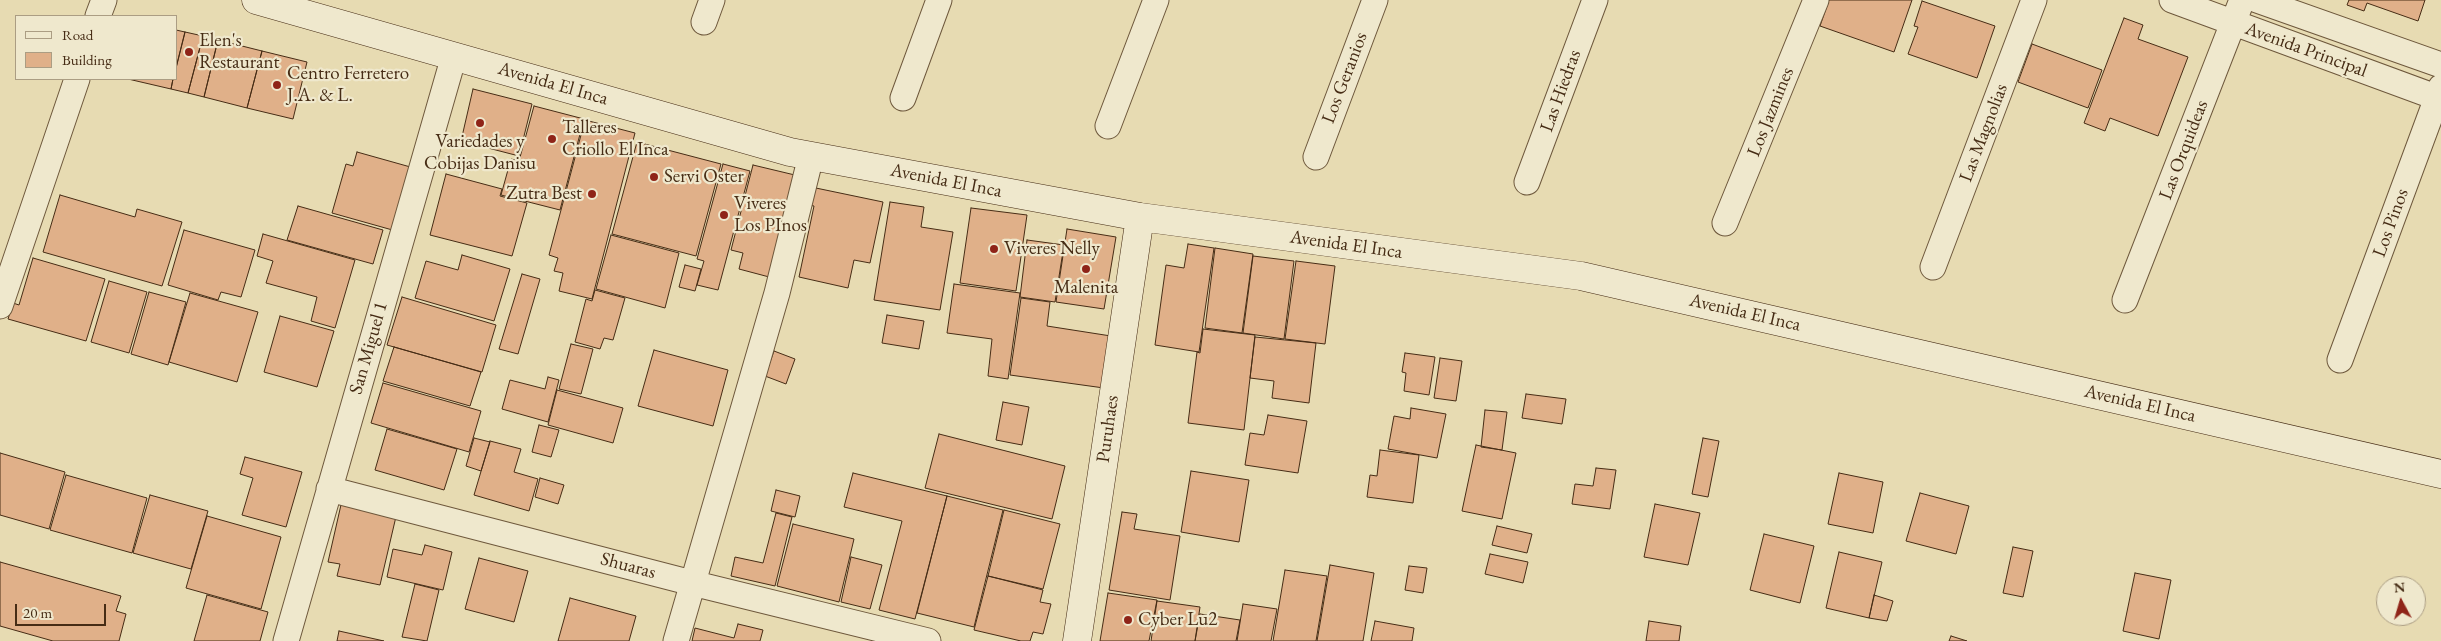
<!DOCTYPE html>
<html>
<head>
<meta charset="utf-8">
<style>
  body { margin:0 }
  #map { position:relative; width:2441px; height:641px; overflow:hidden; background:#e7dbb2; font-family:"EB Garamond",serif }
  canvas { display:block }
  .legend { position:absolute; left:15px; top:15px; width:162px; height:65px; box-sizing:border-box; background:#efe8cd; border:1px solid #ab9d83; margin:0; padding:6px 9px; list-style:none; font-size:15px; color:#462c15 }
  .legend li { display:flex; align-items:center; gap:10px; height:25px }
  .legend b { width:25px; border:1px solid #ab9d83 }
  .north { position:absolute; left:2376px; top:576px; width:50px; height:50px; box-sizing:border-box; background:#efe8cd; border:1px solid #ab9d83; border-radius:50%; rotate:354deg; font-size:14px; font-weight:700; line-height:20px; text-align:center; color:#462c15 }
  .north::after { content:''; display:block; margin:auto; width:18px; height:22px; background:#8f2418; clip-path:polygon(50% 0,100% 100%,50% 72%,0 100%) }
  .scale { position:absolute; left:15px; top:604px; width:91px; height:22px; box-sizing:border-box; border:2px solid #462c15; border-top:0; padding-left:6px; font-size:15px; line-height:18px; white-space:nowrap; color:#462c15; -webkit-text-stroke:4px #efe8cd; paint-order:stroke }
</style>
</head>
<body>
<div id="map">
<canvas width="2441" height="641"></canvas>
<ul class="legend">
<li><b style="height:6px;background:#efe8cd"></b>Road</li>
<li><b style="height:14px;background:#e0b089"></b>Building</li>
</ul>
<div class="north">N</div>
<div class="scale">20 m</div>
</div>
<script>
const g = document.querySelector('canvas').getContext('2d');
g.lineJoin = 'round';
function fill(path, color) { g.fillStyle = color; g.fill(path, 'evenodd'); }
const poly = rows => new Path2D(rows.map(r => 'M' + r).join(''));
function stroke(path, color, width, dash) { g.strokeStyle = color; g.lineWidth = width; g.lineCap = dash ? 'butt' : 'round'; g.setLineDash(dash || []); g.stroke(path); }
function write(font, color, halo, rows, align = 'center') {
  g.font = font + ' "EB Garamond",serif'; g.lineWidth = 4.5; g.setLineDash([]); g.textBaseline = 'middle'; g.strokeStyle = halo; g.fillStyle = color; for (const [text, x, y, turn = 0] of rows) {
    g.save(); g.translate(x, y); g.rotate((+turn || 0) * Math.PI / 180); g.textAlign = isNaN(turn) ? turn : align; if (halo) g.strokeText(text, 0, 0); g.fillText(text, 0, 0); g.restore();
  }
}
const building = poly([
  [1829,0,1912,0,1894,52,1820,26,1829,0],
  [2349,0,2425,0,2418,21,2367,3,2364,11,2347,5,2349,0],
  [1922,1,1995,26,1977,78,1908,54,1918,27,1914,26,1922,1],
  [2124,18,2143,25,2138,39,2188,57,2158,136,2110,118,2105,131,2084,123,2124,18],
  [176,30,185,32,176,68,176,30],
  [185,32,203,36,188,93,171,89,173,79,176,79,176,68,185,32],
  [203,36,218,40,204,97,188,93,203,36],
  [218,40,262,51,247,108,204,97,218,40],
  [2032,44,2102,70,2088,108,2018,82,2032,44],
  [262,51,307,62,293,119,247,108,262,51],
  [128,79,173,79,171,89,128,79],
  [473,89,532,104,519,156,461,141,473,89],
  [534,106,584,119,560,210,501,195,511,159,519,161,534,106],
  [585,120,635,133,592,299,559,291,563,273,554,271,558,258,549,255,585,120],
  [637,142,721,164,696,256,612,234,637,142],
  [357,152,414,168,396,231,332,213,346,164,353,166,357,152],
  [723,164,750,171,718,290,697,285,704,261,697,259,723,164],
  [753,165,799,176,773,278,739,269,743,253,731,250,753,165],
  [446,174,502,189,500,196,527,203,512,256,430,235,446,174],
  [811,187,883,202,870,263,854,260,848,288,799,277,814,206,808,205,811,187],
  [60,195,135,217,137,209,182,222,162,286,43,252,60,195],
  [890,202,924,207,921,227,953,232,940,310,874,300,890,202],
  [298,206,383,230,373,264,287,240,298,206],
  [971,208,1027,215,1016,291,960,283,971,208],
  [1067,229,1116,237,1104,309,1056,302,1067,229],
  [184,230,255,250,241,297,221,292,218,300,168,285,184,230],
  [263,234,355,260,335,328,311,321,317,297,266,283,273,261,257,256,263,234],
  [611,235,679,253,665,308,596,289,611,235],
  [1027,240,1064,245,1055,302,1020,297,1027,240],
  [1188,244,1214,248,1199,352,1155,345,1166,265,1184,268,1188,244],
  [1215,248,1253,254,1242,333,1205,328,1215,248],
  [462,255,510,269,494,321,415,298,426,261,458,270,462,255],
  [1253,256,1294,261,1284,339,1243,333,1253,256],
  [33,258,105,279,86,341,8,319,13,303,19,305,33,258],
  [1296,261,1335,266,1325,344,1285,339,1296,261],
  [685,265,701,269,695,291,679,287,685,265],
  [522,274,540,279,518,354,499,349,522,274],
  [109,281,147,292,129,353,91,342,109,281],
  [954,284,1020,293,1008,379,988,376,992,339,947,333,954,284],
  [595,290,625,298,613,340,604,338,600,349,575,342,586,299,592,301,595,290],
  [149,292,186,302,168,365,131,354,149,292],
  [190,293,258,312,237,382,169,362,190,293],
  [402,297,496,325,482,372,387,345,402,297],
  [1021,298,1050,302,1047,326,1111,336,1104,388,1010,375,1021,298],
  [887,315,924,321,919,349,882,343,887,315],
  [280,316,334,331,317,387,264,372,280,316],
  [1203,329,1255,335,1244,430,1188,423,1197,352,1200,353,1203,329],
  [1255,337,1316,343,1309,403,1272,398,1274,381,1250,378,1255,337],
  [571,344,593,349,581,394,559,389,571,344],
  [394,347,481,372,470,406,383,381,394,347],
  [654,350,728,370,713,426,638,406,654,350],
  [774,351,795,359,786,384,765,376,774,351],
  [1405,353,1435,357,1429,395,1404,391,1406,373,1402,372,1405,353],
  [1440,358,1462,361,1456,401,1434,398,1440,358],
  [548,377,559,380,548,422,502,409,510,380,545,389,548,377],
  [383,383,481,411,469,452,371,423,383,383],
  [557,390,623,408,613,443,548,425,557,390],
  [1526,394,1566,399,1562,424,1522,418,1526,394],
  [1003,402,1029,407,1022,445,996,440,1003,402],
  [1411,408,1446,414,1437,458,1388,449,1394,416,1410,419,1411,408],
  [1485,410,1507,412,1502,450,1481,447,1485,410],
  [1268,415,1307,421,1298,473,1245,465,1250,433,1264,435,1268,415],
  [539,425,559,430,551,457,532,452,539,425],
  [387,429,457,449,444,490,375,470,387,429],
  [939,434,1065,466,1052,519,925,488,939,434],
  [474,438,490,442,481,471,466,466,474,438],
  [1703,438,1719,441,1708,497,1692,494,1703,438],
  [490,441,521,449,514,472,538,479,529,511,474,495,490,441],
  [1476,445,1516,453,1502,519,1462,511,1476,445],
  [1380,450,1419,455,1413,503,1367,497,1370,475,1377,476,1380,450],
  [0,453,65,472,49,529,0,515,0,453],
  [245,457,302,472,286,527,242,515,253,478,240,474,245,457],
  [1596,468,1616,470,1610,509,1572,504,1575,484,1593,486,1596,468],
  [1191,471,1249,480,1239,542,1181,532,1191,471],
  [853,473,947,496,915,619,879,610,902,521,844,507,853,473],
  [1839,473,1883,482,1873,533,1828,524,1839,473],
  [66,475,147,498,132,553,50,530,66,475],
  [540,478,564,485,558,504,535,497,540,478],
  [776,490,800,496,795,517,771,511,776,490],
  [1920,493,1969,506,1956,554,1906,541,1920,493],
  [150,495,208,511,191,569,133,553,150,495],
  [343,496,398,508,380,585,337,576,340,564,328,562,343,496],
  [947,496,1003,510,974,627,917,613,947,496],
  [1655,504,1700,513,1688,565,1644,557,1655,504],
  [1004,510,1060,524,1043,589,988,576,1004,510],
  [1122,512,1137,514,1134,529,1180,536,1170,600,1109,590,1122,512],
  [776,513,792,517,775,586,731,576,735,557,763,563,776,513],
  [207,516,281,537,261,609,186,588,207,516],
  [793,524,854,539,839,602,777,586,793,524],
  [1497,526,1532,534,1527,553,1492,545,1497,526],
  [1764,534,1814,546,1800,603,1750,590,1764,534],
  [425,545,452,552,443,590,387,577,393,549,422,555,425,545],
  [2013,547,2033,551,2023,597,2003,593,2013,547],
  [1839,552,1882,562,1869,618,1826,608,1839,552],
  [1490,554,1528,562,1523,583,1485,574,1490,554],
  [851,557,882,565,870,609,841,602,851,557],
  [479,558,528,571,514,622,465,609,479,558],
  [0,562,121,596,116,611,126,614,119,641,53,641,0,626,0,562],
  [1330,565,1374,573,1363,641,1317,641,1330,565],
  [1409,566,1427,568,1423,593,1405,590,1409,566],
  [1285,570,1327,576,1316,641,1273,641,1285,570],
  [2135,573,2171,580,2159,639,2123,631,2135,573],
  [988,576,1043,590,1040,602,1051,604,1043,634,1033,632,1030,641,1021,641,974,630,988,576],
  [415,584,439,590,427,641,402,637,415,584],
  [1108,593,1157,600,1149,641,1100,641,1108,593],
  [207,595,268,612,260,641,194,641,207,595],
  [1874,595,1893,601,1887,621,1869,618,1874,595],
  [570,598,636,616,629,641,558,641,570,598],
  [1157,601,1200,607,1195,641,1151,641,1157,601],
  [1243,604,1277,609,1271,641,1237,641,1243,604],
  [1200,614,1240,620,1236,641,1195,641,1200,614],
  [1375,621,1414,628,1412,641,1371,641,1375,621],
  [1649,621,1681,626,1679,641,1646,641,1649,621],
  [738,624,763,630,760,641,692,641,695,628,734,638,738,624],
  [339,631,384,641,337,641,339,631],
  [1951,636,1967,641,1949,641,1951,636]
]);
fill(building, '#e0b089');
stroke(building, '#462c15', 1);
const street = poly([
  [2172,0,2441,99],
  [2257,0,2441,65],
  [98,16,104,0],
  [704,22,712,0],
  [903,98,939,0],
  [1108,126,1156,0],
  [1316,157,1375,0],
  [1527,182,1595,0],
  [1725,223,1816,0],
  [1933,267,2034,0],
  [2125,300,2242,0],
  [0,306,77,79],
  [2340,360,2441,87],
  [329,489,692,583,928,641],
  [286,641,454,56],
  [676,641,777,293,811,156]
]);
const secondary = poly([
  [256,0,790,152,1140,217,1581,276,2441,474],
  [1077,641,1140,217]
]);
stroke(street, '#6e583c', 27);
stroke(secondary, '#462c15', 29);
stroke(street, '#efe8cd', 25);
stroke(secondary, '#efe8cd', 28);
for (const [x, y, r, color] of [
  [189,52,5,"#8f2418"],
  [277,85,5,"#8f2418"],
  [480,123,5,"#8f2418"],
  [552,139,5,"#8f2418"],
  [654,177,5,"#8f2418"],
  [592,194,5,"#8f2418"],
  [724,215,5,"#8f2418"],
  [994,249,5,"#8f2418"],
  [1086,269,5,"#8f2418"],
  [1128,620,5,"#8f2418"]
]) { const dot = new Path2D(); dot.arc(x, y, r, 0, 2 * Math.PI); g.fillStyle = color; g.fill(dot); stroke(dot, '#efe8cd', 2); }
write('19px', '#462c15', '#efe8cd', [
  ["Elen's",199,41],
  ["Restaurant",199,63],
  ["Centro Ferretero",287,74],
  ["J.A. & L.",287,96],
  ["Talleres",562,128],
  ["Criollo El Inca",562,150],
  ["Variedades y",480,142,"center"],
  ["Cobijas Danisu",480,164,"center"],
  ["Servi Oster",664,177],
  ["Zutra Best",582,194,"right"],
  ["Viveres",734,204],
  ["Los PInos",734,226],
  ["Viveres Nelly",1004,249],
  ["Malenita",1086,288,"center"],
  ["Cyber Lu2",1138,620]
], 'left');
write('19px', '#462c15', '#efe8cd', [
  ["Avenida Principal",2306,50,20],
  ["Los Geranios",1345,78,-69],
  ["Avenida El Inca",553,84,16],
  ["Las Hiedras",1561,91,-70],
  ["Los Jazmines",1771,112,-68],
  ["Las Magnolias",1984,133,-69],
  ["Las Orquideas",2184,150,-69],
  ["Avenida El Inca",946,181,11],
  ["Los Pinos",2391,223,-70],
  ["Avenida El Inca",1346,245,8],
  ["Avenida El Inca",1745,313,13],
  ["San Miguel 1",369,348,-74],
  ["Avenida El Inca",2140,404,13],
  ["Puruhaes",1108,429,-82],
  ["Shuaras",628,566,15]
]);
</script>
</body>
</html>
